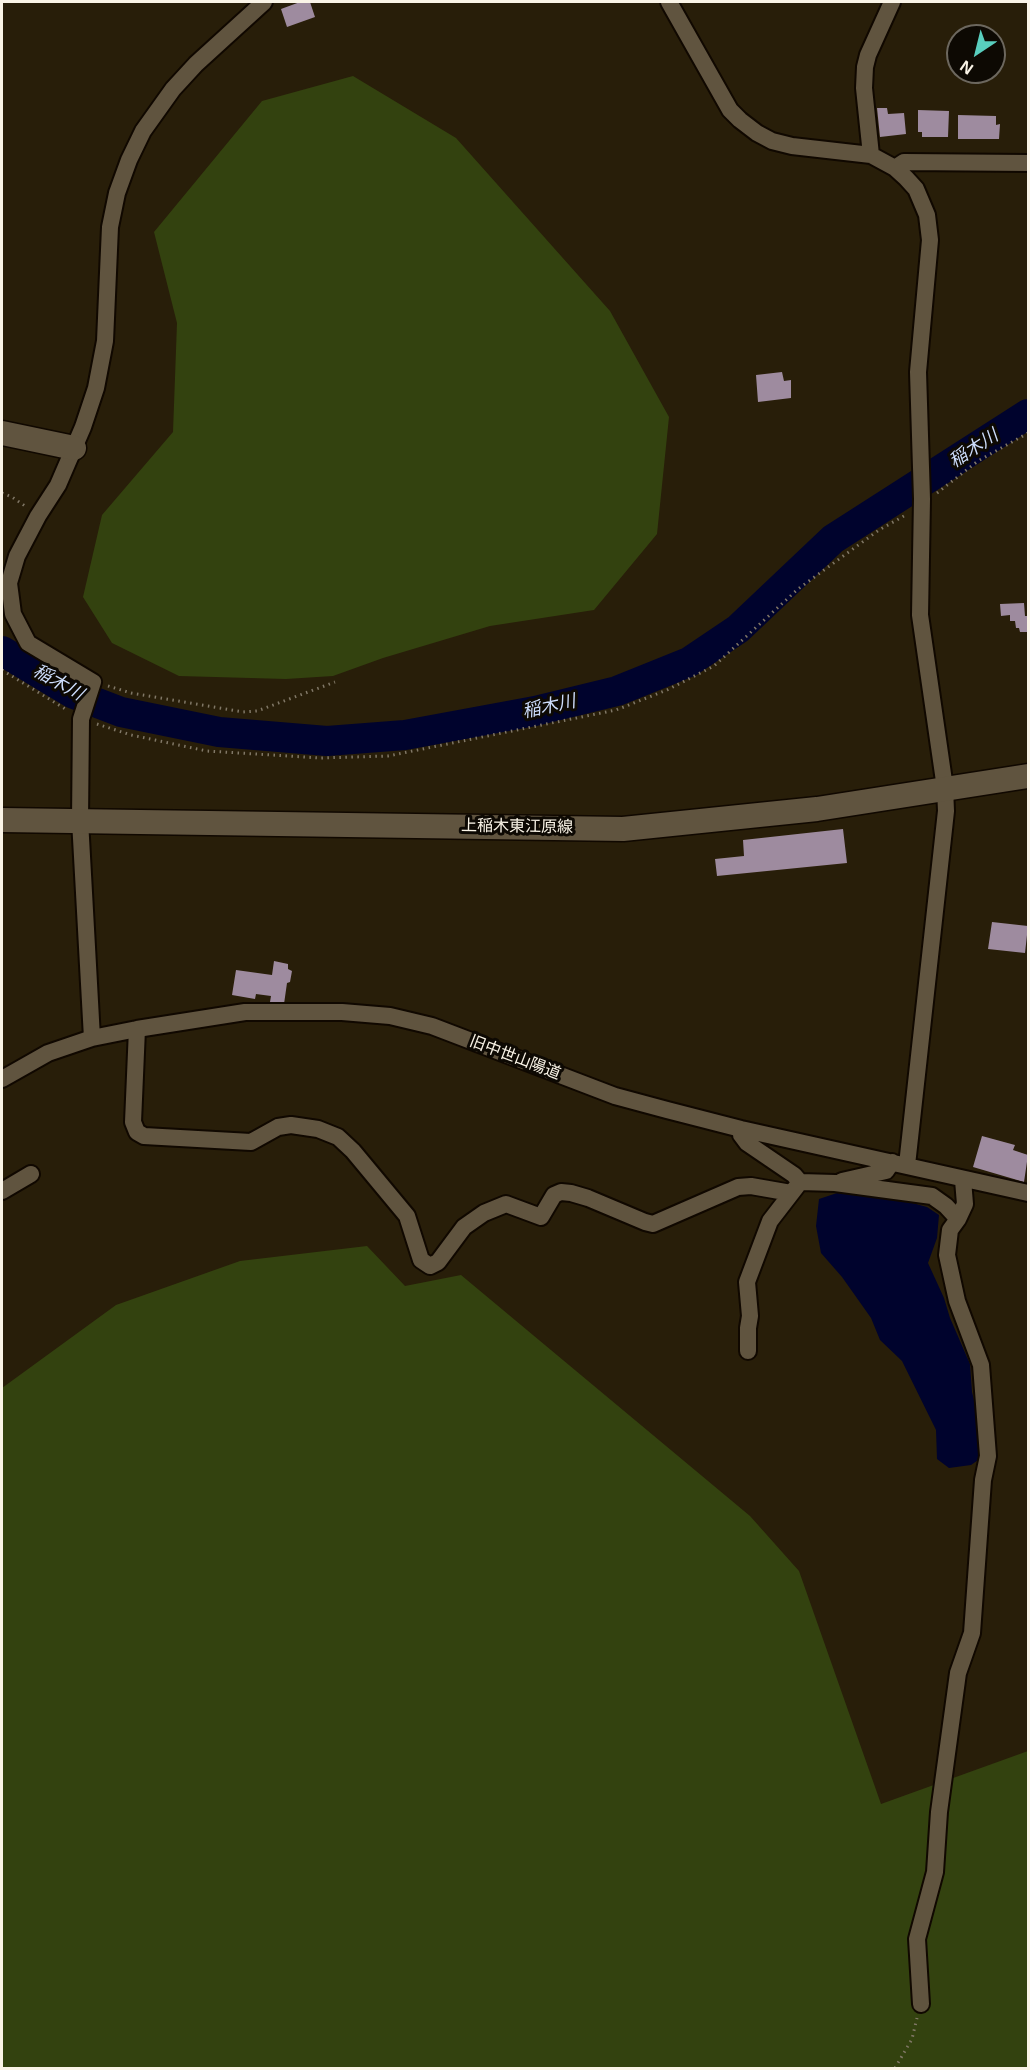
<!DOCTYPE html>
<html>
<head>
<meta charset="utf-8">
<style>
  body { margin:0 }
  #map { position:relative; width:1030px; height:2070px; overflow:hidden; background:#281e09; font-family:Arial,sans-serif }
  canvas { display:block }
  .frame { position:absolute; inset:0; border:3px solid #faf4e7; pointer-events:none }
  .north { position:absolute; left:946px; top:24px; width:60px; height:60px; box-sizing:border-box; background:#0d0903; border:2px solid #6c675e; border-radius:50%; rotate:215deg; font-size:16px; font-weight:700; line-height:24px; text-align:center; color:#faf4e7 }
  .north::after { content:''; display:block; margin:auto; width:21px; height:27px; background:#59cebe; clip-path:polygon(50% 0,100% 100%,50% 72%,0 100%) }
</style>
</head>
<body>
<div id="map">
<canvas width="1030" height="2070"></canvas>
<div class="frame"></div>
<div class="north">N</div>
</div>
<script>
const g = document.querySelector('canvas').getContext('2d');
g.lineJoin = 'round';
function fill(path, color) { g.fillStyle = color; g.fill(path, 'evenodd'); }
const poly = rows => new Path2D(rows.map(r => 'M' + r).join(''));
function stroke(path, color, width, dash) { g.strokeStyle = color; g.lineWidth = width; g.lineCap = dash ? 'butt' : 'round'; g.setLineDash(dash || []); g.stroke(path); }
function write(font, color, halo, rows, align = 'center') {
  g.font = font + ' Arial,"Noto Sans JP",sans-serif'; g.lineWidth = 6; g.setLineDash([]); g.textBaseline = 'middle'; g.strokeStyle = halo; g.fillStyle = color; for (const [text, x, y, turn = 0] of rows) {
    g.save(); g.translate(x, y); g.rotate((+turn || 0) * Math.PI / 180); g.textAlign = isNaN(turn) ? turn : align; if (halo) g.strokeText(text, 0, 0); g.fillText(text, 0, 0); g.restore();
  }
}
fill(poly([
  [353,76,456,138,610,311,669,417,657,534,594,610,490,626,383,658,333,676,286,679,179,676,112,643,83,597,102,515,173,432,177,323,154,232,262,101],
  [367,1246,405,1286,461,1275,750,1516,799,1571,881,1804,1028,1751,1028,2068,2,2068,2,1388,116,1305,240,1261]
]), '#33420f');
fill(poly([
  [837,1193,894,1198,927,1207,939,1215,937,1238,928,1263,944,1298,950,1318,970,1364,972,1392,981,1428,981,1458,971,1465,949,1468,937,1459,936,1430,902,1361,880,1340,871,1318,842,1277,821,1253,816,1226,819,1199]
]), '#00032d');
stroke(poly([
  [2,651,74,694,121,712,219,732,327,741,405,735,535,711,617,691,689,662,738,629,833,539,1028,414]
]), '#00032d', 30);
fill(poly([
  [300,2,310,2,315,17,287,27,281,9],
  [877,108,887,108,888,114,904,113,906,134,880,137],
  [918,110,949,111,948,137,922,137,922,132,918,132],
  [958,115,996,116,996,125,1000,124,999,139,958,139],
  [782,372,784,381,791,380,791,398,758,402,756,375],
  [1024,603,1025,616,1028,616,1028,632,1020,632,1019,628,1016,628,1015,621,1010,621,1010,615,1001,616,1000,604],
  [843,829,847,863,717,876,715,859,744,856,743,840],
  [992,922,1028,926,1025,953,988,949],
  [274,961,288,964,288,969,292,971,290,982,287,983,284,1004,270,1002,271,996,256,994,255,999,232,995,236,970,272,975],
  [982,1136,1015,1145,1013,1150,1028,1155,1024,1182,973,1167]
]), '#9e8b9f');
const street = poly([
  [669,2,730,110,740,120,757,133,772,141,792,146,871,155,895,168,906,178,916,189,927,215,930,240,918,372,922,499,920,615,945,788,946,811,907,1165],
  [871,155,864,88,865,67,868,55,892,2],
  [895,168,904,162,1028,163],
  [137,1029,133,1122,137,1132,144,1136,251,1142,278,1127,291,1125,318,1129,338,1137,353,1151,407,1216,421,1260,430,1266,438,1262,464,1227,484,1213,506,1204,541,1217,554,1195,561,1192,571,1193,588,1198,645,1222,653,1224,738,1187,751,1186,791,1193],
  [92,1038,80,820,81,719,93,682,28,643,13,614,9,583,17,556,38,516,58,485,83,427,96,388,105,341,110,227,117,193,129,160,143,131,173,89,196,64,264,2],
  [2,1079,48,1053,92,1038,137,1029,245,1012,342,1012,390,1016,432,1026,615,1096,667,1110,741,1129,1028,1193],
  [741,1129,741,1135,747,1143,794,1175,800,1182,835,1183,932,1196,946,1206,958,1219],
  [842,1181,886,1171,892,1162],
  [2,1191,31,1174],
  [748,1351,748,1328,750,1316,747,1282,770,1221,797,1186],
  [921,2004,917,1939,935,1872,939,1812,958,1673,972,1633,983,1480,988,1456,981,1365,957,1301,947,1255,950,1230,958,1219,965,1204,963,1180]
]);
const secondary = poly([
  [2,433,74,448],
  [2,820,623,829,817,809,1028,776]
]);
stroke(street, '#100800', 20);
stroke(secondary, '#100800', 27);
stroke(poly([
  [2,493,12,497,25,506],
  [937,493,978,461,1028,433],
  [2,670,67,710],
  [108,686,131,693,243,712,257,711,335,682],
  [97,724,131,735,207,751,320,758,388,756,616,710,667,690,714,666,798,589,879,530,904,516],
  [895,2068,912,2039,917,2018]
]), '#817867', 3, [1.5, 4.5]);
stroke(street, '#60543f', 16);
stroke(secondary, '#60543f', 24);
write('16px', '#faf4e7', '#0d0903', [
  ["上稲木東江原線",517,827,1],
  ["旧中世山陽道",515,1058,21]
]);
write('italic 18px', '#cdddfc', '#0d0903', [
  ["稲木川",974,449,-33],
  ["稲木川",58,683,29],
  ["稲木川",549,707,-12]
]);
</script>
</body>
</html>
